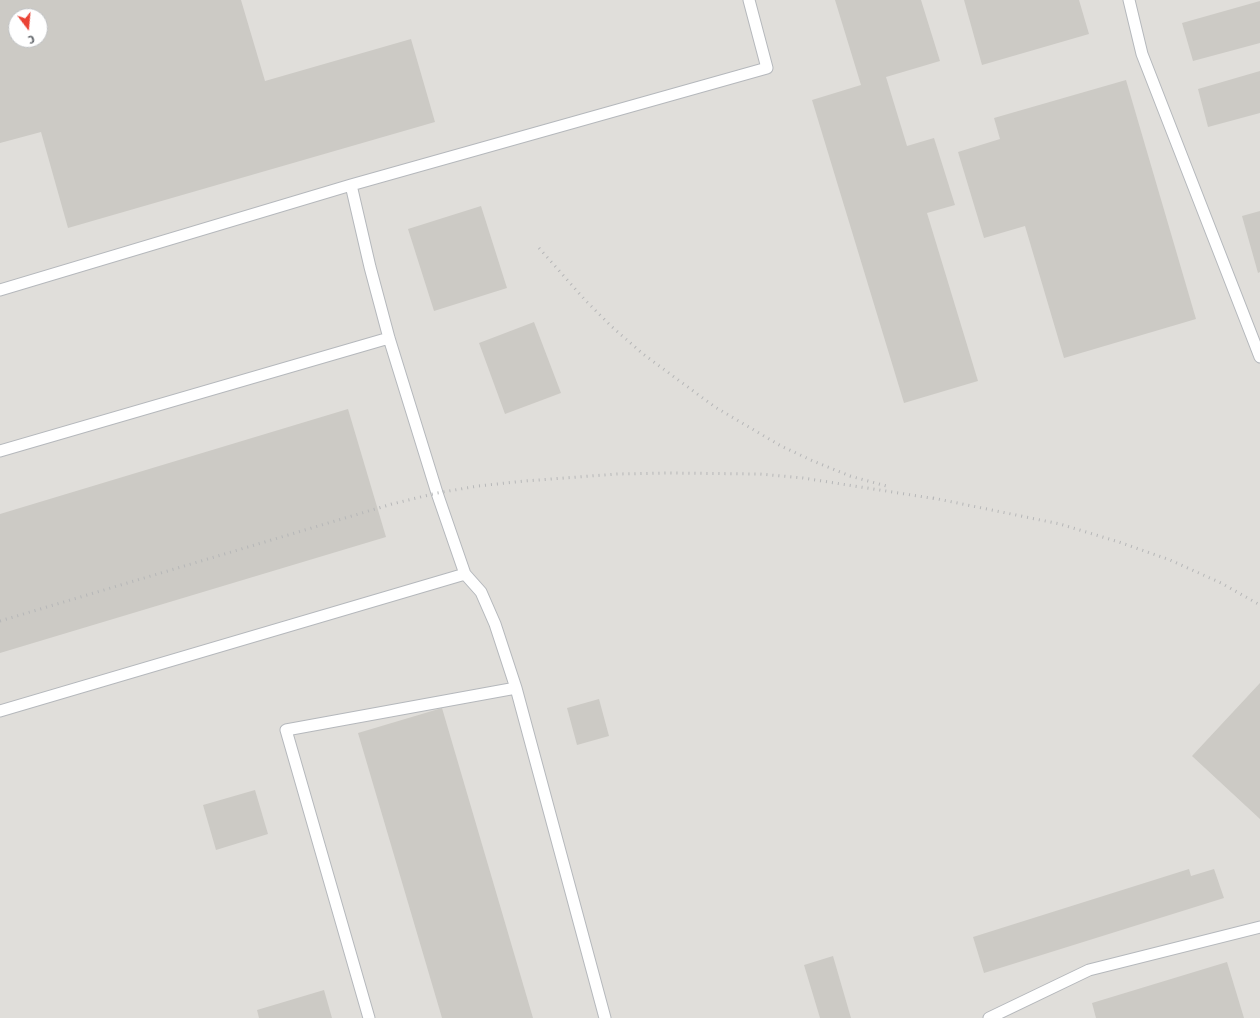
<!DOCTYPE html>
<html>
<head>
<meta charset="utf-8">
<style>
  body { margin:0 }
  #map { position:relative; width:1260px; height:1018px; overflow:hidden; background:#f1efe8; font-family:"Fira Sans Condensed",sans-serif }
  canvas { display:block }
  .north { position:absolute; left:8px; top:8px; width:40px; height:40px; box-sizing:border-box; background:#fff; border:1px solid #bfc1c3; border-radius:50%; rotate:164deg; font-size:11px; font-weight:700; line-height:16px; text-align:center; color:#5f6368 }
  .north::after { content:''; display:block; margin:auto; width:14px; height:18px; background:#ea4335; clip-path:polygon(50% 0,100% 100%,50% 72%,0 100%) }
</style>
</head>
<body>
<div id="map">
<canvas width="1260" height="1018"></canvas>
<div class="north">С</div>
</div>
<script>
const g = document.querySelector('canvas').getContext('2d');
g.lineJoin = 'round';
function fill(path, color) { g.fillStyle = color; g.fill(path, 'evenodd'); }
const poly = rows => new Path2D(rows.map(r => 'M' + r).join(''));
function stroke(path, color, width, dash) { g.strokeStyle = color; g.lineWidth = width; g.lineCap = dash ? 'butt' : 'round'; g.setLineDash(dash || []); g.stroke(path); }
fill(poly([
  [0,0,1260,0,1260,1018,0,1018],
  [16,16,40,16,40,40,16,40]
]), '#e0deda');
fill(poly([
  [0,0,241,0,265,81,411,39,435,122,68,228,41,132,0,143],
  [16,16,40,16,40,40,16,40],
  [835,0,921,0,940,61,886,77,907,146,934,138,955,205,927,213,978,381,904,403,812,100,861,85],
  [964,0,1079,0,1089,34,982,65],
  [1260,1,1260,43,1193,61,1182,23],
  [1260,71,1260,113,1208,127,1198,89],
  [1126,80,1196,319,1064,358,1025,226,984,238,958,152,1000,139,994,118],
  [481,206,507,288,434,311,408,229],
  [1260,211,1260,272,1258,273,1242,216],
  [534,322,561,393,505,414,479,343],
  [348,409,386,537,0,653,0,514],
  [1260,683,1260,819,1192,756],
  [599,699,609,736,577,745,567,708],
  [442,708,533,1018,442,1018,358,733],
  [255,790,268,834,216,850,203,805],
  [1189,869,1191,876,1214,869,1224,898,984,973,973,937],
  [833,956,851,1018,820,1018,804,965],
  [1227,962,1244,1018,1096,1018,1092,1003],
  [324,990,332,1018,259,1018,257,1010]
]), '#cccac5');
const service = poly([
  [1129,0,1142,54,1260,357],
  [0,290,351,185,767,68,749,0],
  [0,451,389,338],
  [465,574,481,592,495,624,516,688,605,1018],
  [0,711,465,574,437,493,389,338,370,267,351,185],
  [369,1018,286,730,516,688],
  [989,1018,1089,970,1260,927]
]);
stroke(service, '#b5b8bc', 13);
stroke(service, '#fff', 11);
stroke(poly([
  [539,248,586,301,611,326,643,354,715,407,781,446,813,461,850,476,890,487],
  [933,498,1060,524,1119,542,1170,560,1221,583,1260,605],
  [0,621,392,504,437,493,478,486,525,481,617,474,667,473,760,474,803,478,937,499]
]), '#b6b7b8', 3, [1, 5]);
</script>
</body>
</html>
